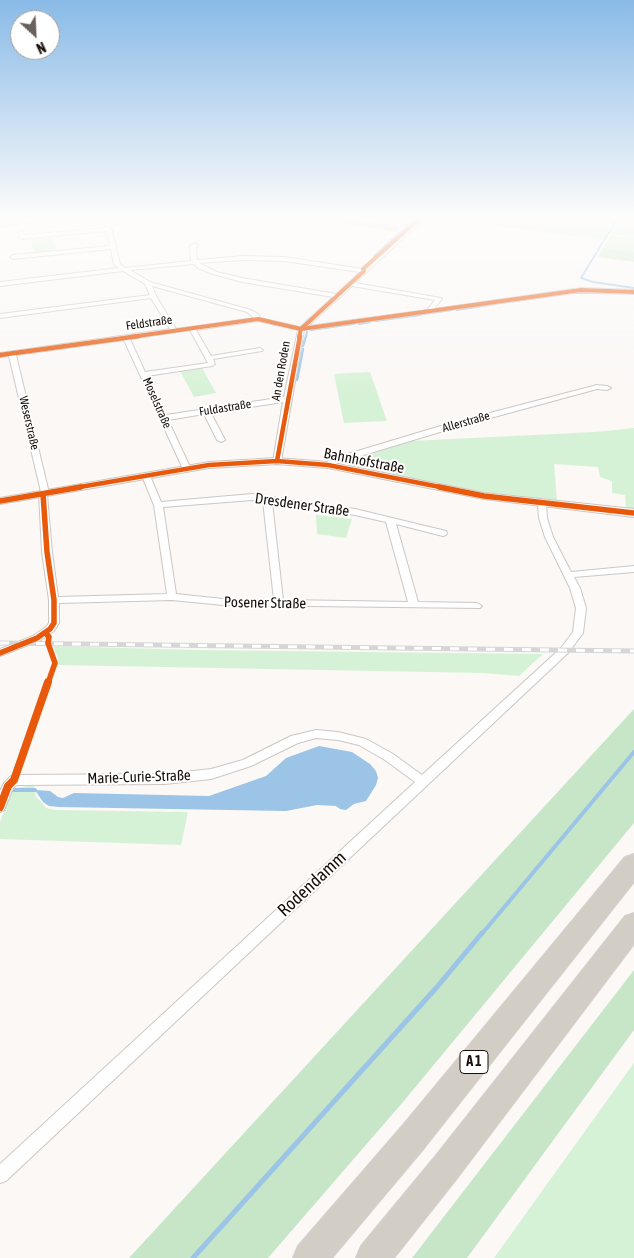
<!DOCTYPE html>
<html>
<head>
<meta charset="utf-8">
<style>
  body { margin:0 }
  #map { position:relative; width:634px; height:1258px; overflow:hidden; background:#fbf8f6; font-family:"Asap Condensed",sans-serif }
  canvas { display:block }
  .north { position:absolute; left:10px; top:10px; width:50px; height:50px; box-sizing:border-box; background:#fff; border:1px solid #a39f9d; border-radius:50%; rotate:155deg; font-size:14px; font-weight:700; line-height:20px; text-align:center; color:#190f0a }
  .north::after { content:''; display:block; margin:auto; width:18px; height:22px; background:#68615d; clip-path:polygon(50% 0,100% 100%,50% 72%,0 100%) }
</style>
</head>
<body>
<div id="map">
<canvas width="634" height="1258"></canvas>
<div class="north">N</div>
</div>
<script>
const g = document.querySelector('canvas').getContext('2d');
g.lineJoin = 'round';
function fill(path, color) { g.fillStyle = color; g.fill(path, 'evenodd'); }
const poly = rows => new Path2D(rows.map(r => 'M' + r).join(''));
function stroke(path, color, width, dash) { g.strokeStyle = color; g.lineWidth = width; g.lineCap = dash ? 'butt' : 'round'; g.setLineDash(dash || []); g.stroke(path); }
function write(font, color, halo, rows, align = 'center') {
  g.font = font + ' "Asap Condensed",sans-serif'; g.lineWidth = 4; g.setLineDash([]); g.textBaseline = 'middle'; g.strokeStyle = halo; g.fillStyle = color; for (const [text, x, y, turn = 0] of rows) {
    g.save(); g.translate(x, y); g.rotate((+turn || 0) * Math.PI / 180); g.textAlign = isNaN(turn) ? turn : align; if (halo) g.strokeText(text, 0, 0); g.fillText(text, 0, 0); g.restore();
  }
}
fill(poly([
  [450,219,615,219,602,240],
  [615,224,634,227,634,237,610,234],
  [610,235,634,238,634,252,603,248],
  [53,237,57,251,34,253,31,239],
  [201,366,216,393,194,397,179,369],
  [370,372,387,421,344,423,334,374],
  [634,428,634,509,626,508,625,495,612,493,612,481,600,477,598,467,554,464,557,501,483,492,414,480,345,463,410,441,595,432],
  [316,515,352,519,346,538,317,534],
  [53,646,195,650,543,654,519,676,483,673,57,665,58,659],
  [27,786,34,786,36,796,46,808,55,810,188,812,181,845,0,839,0,822,10,794,16,788],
  [634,1063,634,1258,494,1258,631,1067]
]), '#d6f2d6');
fill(poly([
  [312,219,347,219,401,227,396,232],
  [603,248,634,252,634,262,598,257],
  [634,709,634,823,403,1102,268,1258,129,1258],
  [634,970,634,1030,467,1258,412,1258]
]), '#c7e6c8');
fill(poly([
  [319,746,352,752,370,764,376,771,378,778,376,785,366,801,354,804,346,810,340,809,336,806,317,805,286,811,59,807,49,806,43,802,35,790,50,791,58,797,63,798,74,793,209,796,266,776,286,758]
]), '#9bc4e6');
stroke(poly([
  [617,219,581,278,593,282,634,288],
  [374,256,408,225],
  [575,293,604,293],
  [501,303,545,297],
  [457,310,496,304],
  [424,314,452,310],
  [375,321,421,315],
  [359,324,370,322],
  [311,330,354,324],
  [306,337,307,332]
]), '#9bc4e6', 2);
stroke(poly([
  [303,346,306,336],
  [297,380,303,349]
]), '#9bc4e6', 2.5);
stroke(poly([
  [0,790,35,790],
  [481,935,634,752]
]), '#9bc4e6', 4);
stroke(poly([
  [193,1258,437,987,482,933]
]), '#9bc4e6', 5);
const minor = poly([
  [41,219,59,219,0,226,0,222,41,219],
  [105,219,109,219,120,264,125,268,191,261,190,246,195,243,198,245,196,247,197,260,243,256,284,257,363,269,419,219,424,219,355,283,441,298,442,299,434,309,581,288,634,290,634,294,581,292,304,330,281,461,277,463,273,461,283,402,211,413,225,440,221,442,217,440,204,414,168,420,191,469,187,471,183,469,124,340,16,355,49,493,47,495,52,552,58,597,167,594,154,505,142,476,146,474,150,476,161,502,252,494,355,509,446,531,447,533,446,535,443,536,396,524,418,602,477,603,482,606,480,608,223,605,172,600,59,603,59,623,54,631,41,640,0,656,0,649,33,636,46,627,49,623,49,600,42,552,39,494,41,492,9,356,0,357,0,353,170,329,151,298,0,318,0,314,150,295,145,284,123,271,0,286,0,282,119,268,114,265,111,249,13,259,10,257,13,255,110,246,107,231,22,239,19,237,18,232,23,231,24,235,106,228,105,219],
  [243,260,284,261,360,272,336,294,242,278,217,272,199,263,243,260],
  [194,264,198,268,213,274,242,282,333,297,300,327,260,318,258,314,251,310,150,282,130,270,194,264],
  [152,286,247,312,254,318,176,329,156,296,152,286],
  [352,286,435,300,427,310,308,326,352,286],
  [258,321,298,330,284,397,166,415,147,376,212,366,215,364,213,359,262,351,263,350,260,348,211,356,196,330,258,321],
  [190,330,208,363,145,372,130,339,190,330],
  [252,500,263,501,274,600,223,599,176,594,163,507,252,500],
  [272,502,355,515,386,522,408,602,283,600,272,502],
  [597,385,607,386,611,388,607,390,597,389,450,429,337,463,331,467,328,467,324,465,331,459,444,425,597,385],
  [542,501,546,504,547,518,553,537,571,572,634,566,634,572,574,577,580,588,586,608,583,633,569,652,6,1181,0,1183,0,1164,415,782,385,760,359,745,338,740,316,738,298,743,251,766,211,779,165,784,17,785,13,788,4,810,0,812,0,791,4,783,10,777,14,775,165,774,211,769,243,760,291,736,316,730,338,732,366,739,393,754,422,775,561,648,573,632,576,608,570,588,545,537,539,518,538,504,542,501]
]);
const tertiary = poly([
  [277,458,328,462,484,493,634,509,634,517,484,499,328,468,277,464,209,468,0,504,0,498,209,462,277,458]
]);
const motorway = poly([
  [634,854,634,882,425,1147,332,1258,293,1258,298,1246,403,1125,625,857,634,854],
  [634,913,634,944,455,1181,394,1258,356,1258,361,1246,433,1159,625,916,634,913]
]);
stroke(minor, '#cdc7c3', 2);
stroke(tertiary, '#cdc7c3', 2);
stroke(motorway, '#d4d1d0', 2);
fill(minor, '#fefefe');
fill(tertiary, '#fefefe');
fill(motorway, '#d2cec5');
const rail = poly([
  [0,643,634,651]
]);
stroke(rail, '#d7d6d6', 5);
stroke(rail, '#fff', 3, [9]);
stroke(poly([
  [130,337,258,319,301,329,581,290,634,292],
  [299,337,301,329,364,271,363,269,419,219]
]), '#e8590c', 4);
stroke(poly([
  [0,355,139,336],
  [277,461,300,336],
  [74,488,209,465,277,461,328,465,445,488]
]), '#e8590c', 4.5);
stroke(poly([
  [439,487,484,496,634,513],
  [0,501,81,487],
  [46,633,49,637,48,643,55,663,48,683],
  [0,653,37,638,50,629,54,623,54,600,47,552,43,494]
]), '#e8590c', 5.5);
stroke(poly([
  [0,807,8,786,14,780,48,682]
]), '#e8590c', 8);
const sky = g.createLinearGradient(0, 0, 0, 395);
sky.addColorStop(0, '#89bae7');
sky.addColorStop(0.55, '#fdfcfb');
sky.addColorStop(1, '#fdfcfb00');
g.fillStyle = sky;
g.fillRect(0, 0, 634, 395);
write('12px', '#190f0a', '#fff', [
  ["Feldstraße",149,323,-8],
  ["An den Roden",281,371,-80],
  ["Moselstraße",157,403,66],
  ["Fuldastraße",225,408,-9],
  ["Allerstraße",466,422,-16],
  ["Weserstraße",29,423,77]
]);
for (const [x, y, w] of [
  [474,1062,28]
]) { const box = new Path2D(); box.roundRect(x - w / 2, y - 11.5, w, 23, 4); g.fillStyle = '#fff'; g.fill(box); stroke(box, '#190f0a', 1); }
write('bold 14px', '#190f0a', null, [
  ["A 1",474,1062]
]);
write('15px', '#190f0a', '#fff', [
  ["Bahnhofstraße",364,461,11],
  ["Dresdener Straße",302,505,8],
  ["Posener Straße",265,603,1],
  ["Marie-Curie-Straße",139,777,-2]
]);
write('18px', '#190f0a', '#fff', [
  ["Rodendamm",312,884,-43]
]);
</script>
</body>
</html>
